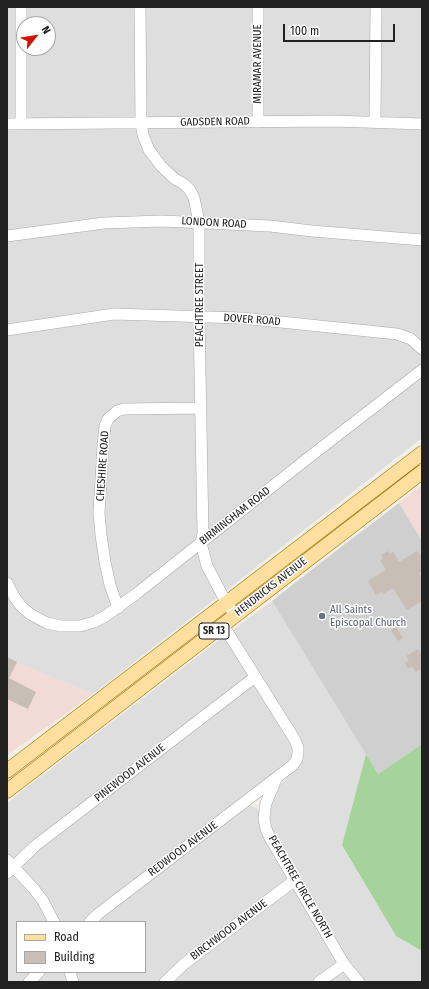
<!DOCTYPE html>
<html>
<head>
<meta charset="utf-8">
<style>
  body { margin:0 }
  #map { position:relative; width:429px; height:989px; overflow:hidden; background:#f1efe7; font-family:"Fira Sans Condensed",sans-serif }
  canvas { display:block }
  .frame { position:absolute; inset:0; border:8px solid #212121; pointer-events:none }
  .legend { position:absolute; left:16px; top:921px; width:130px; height:52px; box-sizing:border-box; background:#fff; border:1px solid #a6a6a6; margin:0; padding:5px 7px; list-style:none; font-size:12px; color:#212121 }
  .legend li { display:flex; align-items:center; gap:8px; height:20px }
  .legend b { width:20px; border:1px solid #a6a6a6 }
  .north { position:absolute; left:16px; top:16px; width:40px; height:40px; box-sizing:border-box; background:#fff; border:1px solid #a6a6a6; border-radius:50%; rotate:59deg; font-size:11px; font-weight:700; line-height:16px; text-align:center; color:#212121 }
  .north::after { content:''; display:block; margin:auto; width:14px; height:18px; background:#d21500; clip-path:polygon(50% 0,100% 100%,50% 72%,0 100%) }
  .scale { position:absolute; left:283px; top:24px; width:112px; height:18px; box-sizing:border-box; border:2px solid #212121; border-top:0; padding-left:5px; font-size:12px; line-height:14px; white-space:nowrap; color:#212121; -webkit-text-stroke:3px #fff; paint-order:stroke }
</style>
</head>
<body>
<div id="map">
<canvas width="429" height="989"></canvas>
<div class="frame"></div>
<ul class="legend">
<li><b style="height:5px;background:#ffdf9f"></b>Road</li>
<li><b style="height:11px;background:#c7beb6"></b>Building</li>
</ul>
<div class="north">N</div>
<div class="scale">100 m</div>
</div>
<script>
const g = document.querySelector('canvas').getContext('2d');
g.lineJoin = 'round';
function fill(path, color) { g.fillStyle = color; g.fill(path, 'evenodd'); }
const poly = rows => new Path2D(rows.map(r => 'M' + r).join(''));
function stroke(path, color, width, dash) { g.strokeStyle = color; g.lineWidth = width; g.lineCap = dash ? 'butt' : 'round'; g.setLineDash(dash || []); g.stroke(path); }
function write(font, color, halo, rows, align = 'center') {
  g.font = font + ' "Fira Sans Condensed",sans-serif'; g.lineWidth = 3; g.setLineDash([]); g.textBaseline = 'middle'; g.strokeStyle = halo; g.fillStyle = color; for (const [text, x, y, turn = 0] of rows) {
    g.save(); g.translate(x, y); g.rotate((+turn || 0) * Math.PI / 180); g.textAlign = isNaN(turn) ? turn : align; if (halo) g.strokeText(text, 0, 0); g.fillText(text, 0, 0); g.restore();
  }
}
fill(poly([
  [7,7,422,7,422,438,93,694,7,659],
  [24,24,48,24,48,48,24,48],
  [272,601,366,754,342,845,396,936,422,951,422,982,362,982,361,981,274,840,268,823,268,809,276,789,298,765,302,756,234,635,233,630],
  [223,637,230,643,249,676,16,860,11,859,7,856,7,804,22,791],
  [252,683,257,685,292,741,294,752,290,763,92,915,85,922,57,922,20,868,35,850],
  [249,805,253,806,258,809,261,813,289,879,160,982,76,982,73,972,145,972,145,922,94,922],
  [15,873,31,890,50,922,17,922,17,972,35,972,25,982,7,982,7,878],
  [293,887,337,958,337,964,314,982,169,982],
  [342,970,355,982,323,982],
  [44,972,66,972,69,982,34,982]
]), '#dfdede');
fill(poly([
  [422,485,422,541,399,503],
  [7,659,93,694,7,755]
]), '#f2dad6');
fill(poly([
  [399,503,422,541,422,744,378,774,272,601,328,557]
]), '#cfcfcf');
fill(poly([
  [422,744,422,951,396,936,342,845,366,754,378,774]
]), '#a6d29b');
fill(poly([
  [388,551,390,554,393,551,399,562,417,551,422,558,422,571,419,573,422,578,422,601,407,610,393,588,383,594,382,592,376,595,368,581,386,570,380,560,383,558,381,555],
  [396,627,403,638,398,641,391,630],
  [418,649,422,656,422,668,416,672,412,666,408,669,405,663,409,661,406,656],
  [7,657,17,662,9,678,36,692,28,709,7,699]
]), '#c7beb6');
const minor = poly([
  [21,7,21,124],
  [140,7,141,123,143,135,149,150,161,166,175,179,184,184,190,190,194,198,199,222,199,316,203,534,201,543,207,566,227,604,235,615],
  [258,7,258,122],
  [375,122,376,7],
  [7,124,334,121,422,124],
  [7,236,104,223,162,221,270,226,312,231,422,240],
  [7,330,114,314,242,318,397,334,411,339,422,349],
  [7,583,15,598,21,606,30,614,47,623,61,626,80,626,94,622,104,617,136,594,312,455,422,370],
  [118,608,110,585,105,562,101,535,99,513,103,445,105,426,108,419,117,411,124,409,201,408],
  [277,777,266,803,265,809,264,819,266,829,270,838,344,964,359,982],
  [7,860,34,889,43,901,54,922],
  [7,873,35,846,255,677],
  [90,922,98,914,293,765,297,759,298,753,298,748,295,740,223,625],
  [70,972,73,982],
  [29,982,39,972],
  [165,982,184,964,295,880],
  [319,982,344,964]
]);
const major = poly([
  [7,771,422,453],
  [7,791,422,472]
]);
stroke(minor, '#a8a8a8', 12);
stroke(major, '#9e7900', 15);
stroke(minor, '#fff', 11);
stroke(major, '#ffdf9f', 14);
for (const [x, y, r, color] of [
  [322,616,4,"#6b7280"]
]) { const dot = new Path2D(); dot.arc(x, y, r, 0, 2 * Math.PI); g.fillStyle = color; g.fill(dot); stroke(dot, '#fff', 1.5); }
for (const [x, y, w] of [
  [214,631,30]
]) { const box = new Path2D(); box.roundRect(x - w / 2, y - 8, w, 16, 3); g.fillStyle = '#fff'; g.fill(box); stroke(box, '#212121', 1); }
write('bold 10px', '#212121', null, [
  ["SR 13",214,631]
]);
write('11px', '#212121', '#fff', [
  ["MIRAMAR AVENUE",258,64,-90],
  ["GADSDEN ROAD",215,122,-1],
  ["LONDON ROAD",214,223,3],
  ["PEACHTREE STREET",200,305,-90],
  ["DOVER ROAD",252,320,4],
  ["CHESHIRE ROAD",103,466,-86],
  ["BIRMINGHAM ROAD",235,516,-38],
  ["HENDRICKS AVENUE",271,587,-38],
  ["PINEWOOD AVENUE",130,773,-38],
  ["REDWOOD AVENUE",183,849,-37],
  ["PEACHTREE CIRCLE NORTH",300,887,60],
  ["BIRCHWOOD AVENUE",229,930,-37]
]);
write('11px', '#5b616d', '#fff', [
  ["All Saints",330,610],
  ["Episcopal Church",330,623]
], 'left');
</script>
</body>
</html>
